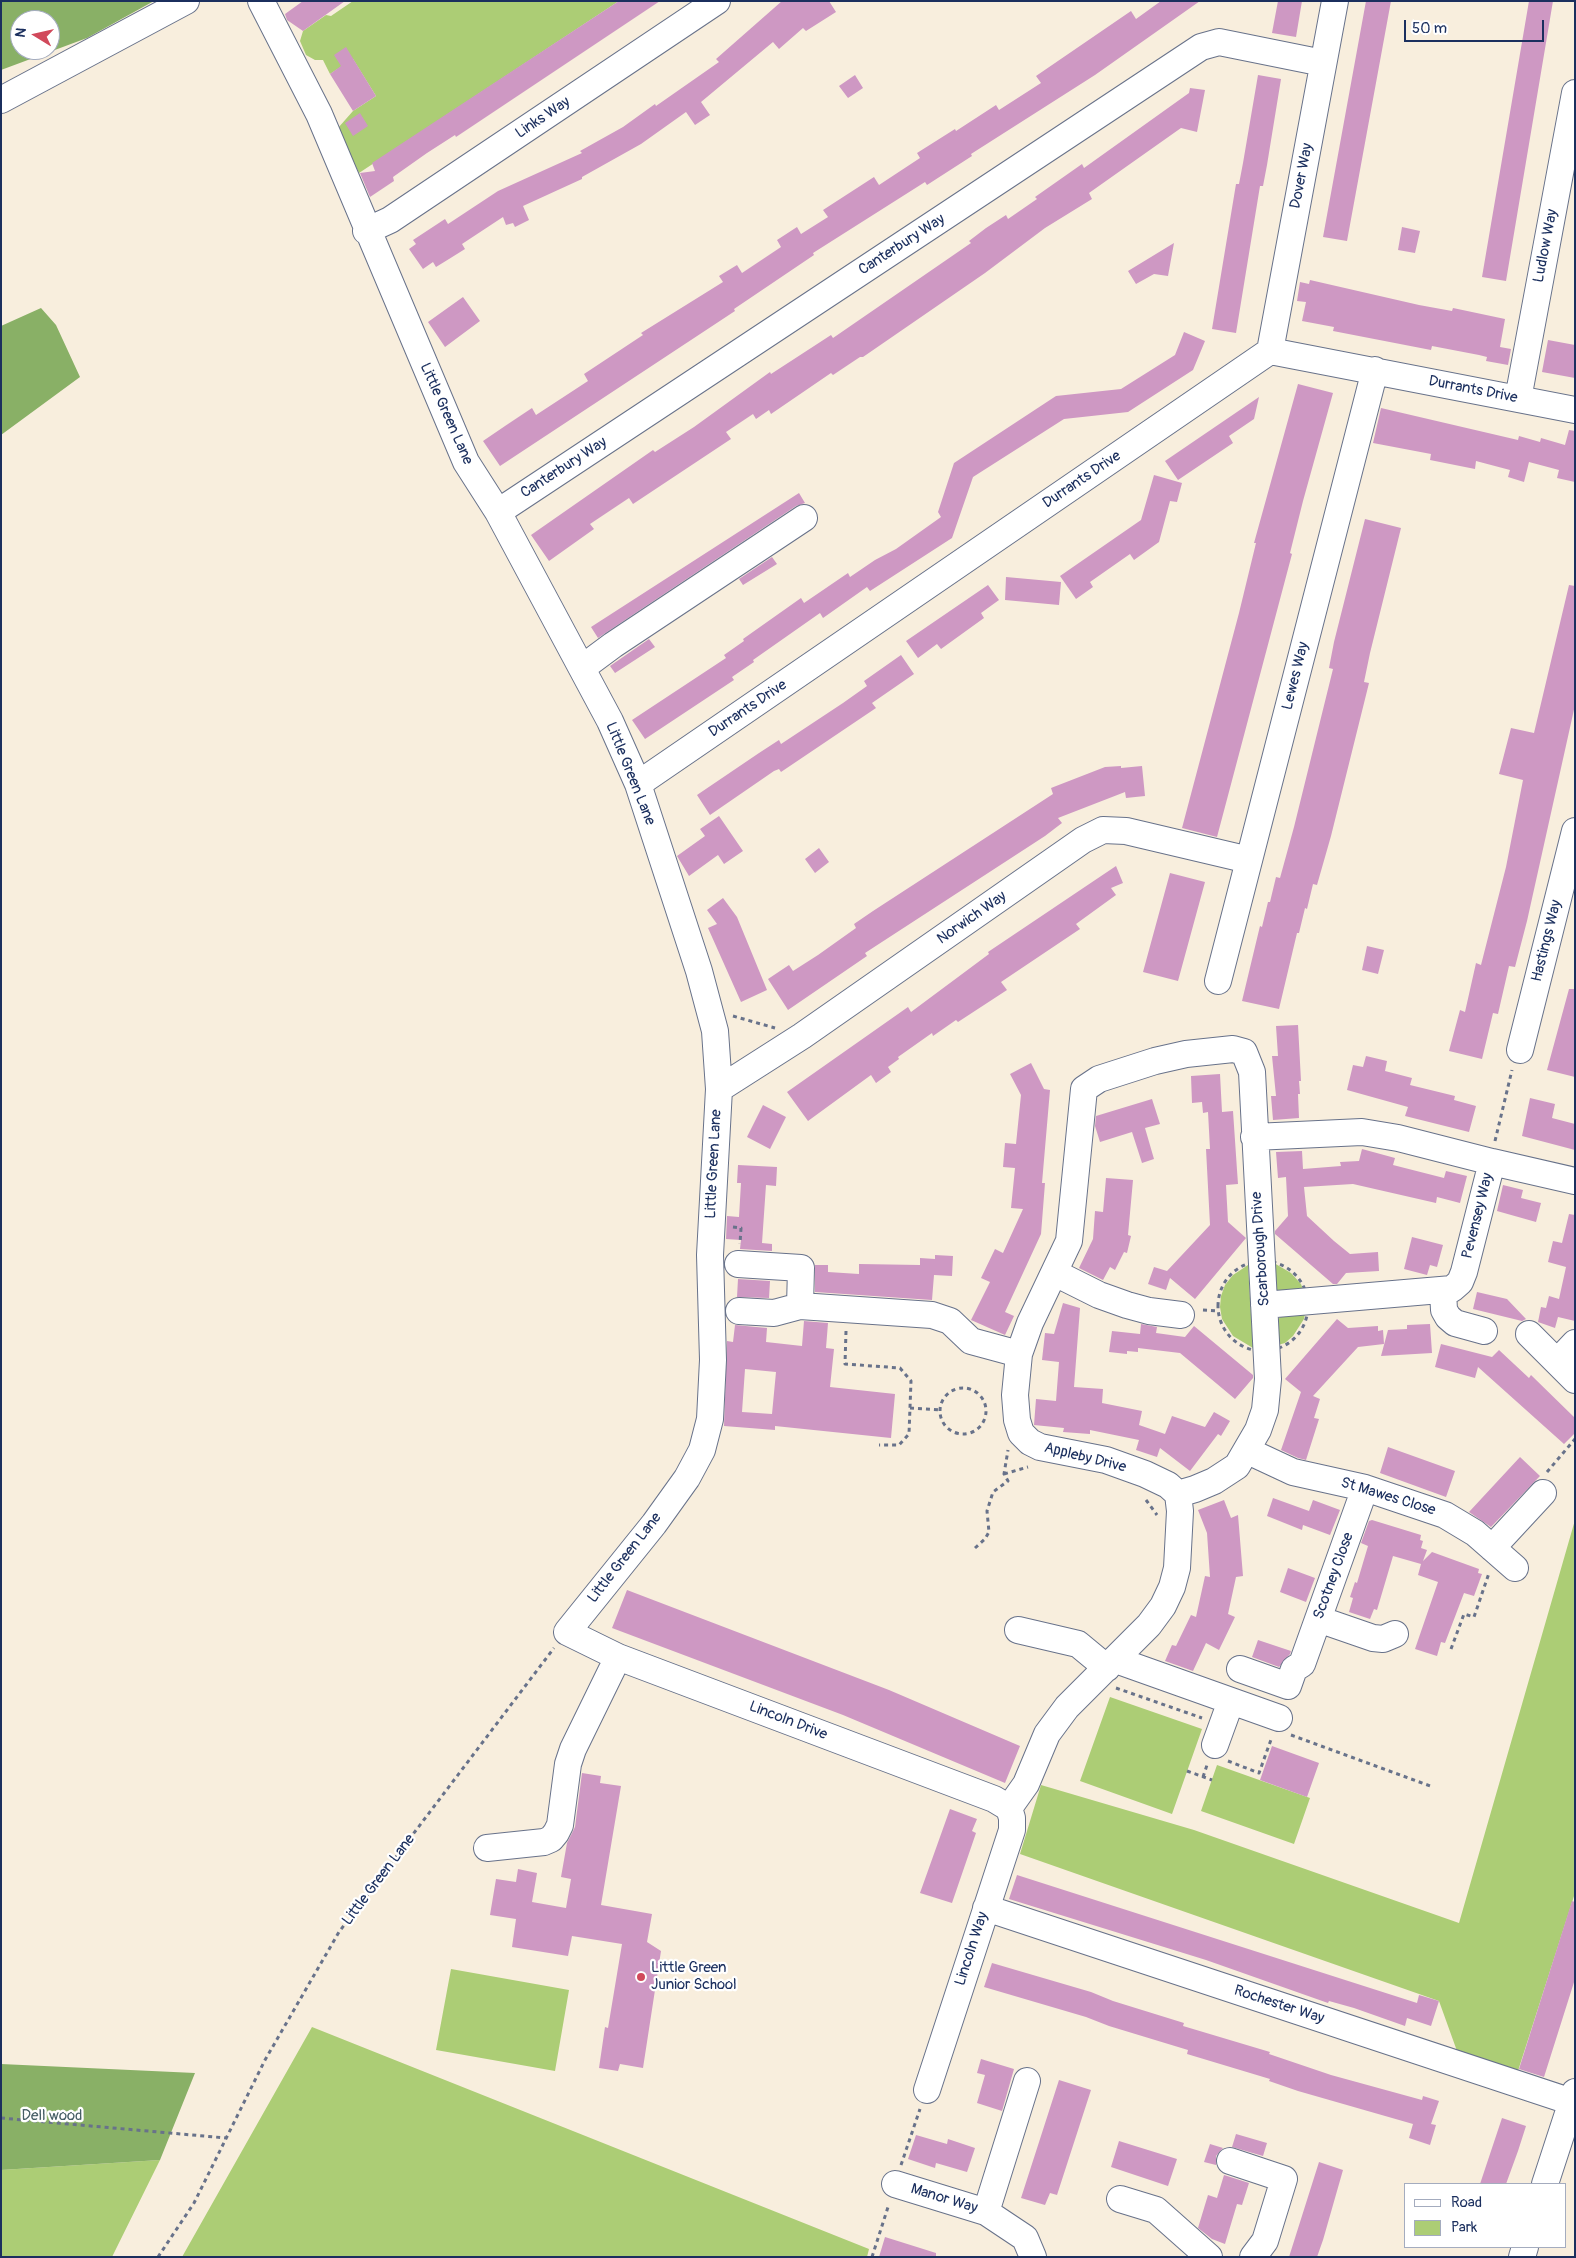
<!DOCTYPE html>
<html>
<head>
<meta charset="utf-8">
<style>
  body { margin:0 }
  #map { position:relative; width:1576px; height:2258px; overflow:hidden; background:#f8eedd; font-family:Pangolin,sans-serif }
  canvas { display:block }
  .frame { position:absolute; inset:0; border:2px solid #1b2f5e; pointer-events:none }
  .legend { position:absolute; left:1404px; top:2183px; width:162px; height:65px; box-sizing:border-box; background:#fff; border:1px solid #a4acbf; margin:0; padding:6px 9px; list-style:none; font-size:15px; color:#1b2f5e }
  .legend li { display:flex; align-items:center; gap:10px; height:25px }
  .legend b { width:25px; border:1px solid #a4acbf }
  .north { position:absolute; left:10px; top:10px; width:50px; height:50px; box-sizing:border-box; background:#fff; border:1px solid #a4acbf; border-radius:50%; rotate:279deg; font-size:14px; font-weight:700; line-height:20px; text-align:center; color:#1b2f5e }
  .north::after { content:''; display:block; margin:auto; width:18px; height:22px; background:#d1495b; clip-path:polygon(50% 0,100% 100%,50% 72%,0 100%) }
  .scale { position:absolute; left:1404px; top:20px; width:140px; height:22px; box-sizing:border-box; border:2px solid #1b2f5e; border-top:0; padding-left:6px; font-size:15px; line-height:18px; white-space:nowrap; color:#1b2f5e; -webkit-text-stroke:4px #fff; paint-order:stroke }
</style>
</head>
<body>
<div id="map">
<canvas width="1576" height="2258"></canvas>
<div class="frame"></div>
<ul class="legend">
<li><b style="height:6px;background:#fff"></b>Road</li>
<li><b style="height:14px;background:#accd75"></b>Park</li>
</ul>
<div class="north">N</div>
<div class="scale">50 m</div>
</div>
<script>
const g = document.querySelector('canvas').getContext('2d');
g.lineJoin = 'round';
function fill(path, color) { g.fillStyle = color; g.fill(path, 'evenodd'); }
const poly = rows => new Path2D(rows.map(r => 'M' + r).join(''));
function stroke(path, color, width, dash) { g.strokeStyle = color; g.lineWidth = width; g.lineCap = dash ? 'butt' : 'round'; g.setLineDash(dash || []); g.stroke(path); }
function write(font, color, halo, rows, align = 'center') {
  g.font = font + ' Pangolin,sans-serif'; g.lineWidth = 4.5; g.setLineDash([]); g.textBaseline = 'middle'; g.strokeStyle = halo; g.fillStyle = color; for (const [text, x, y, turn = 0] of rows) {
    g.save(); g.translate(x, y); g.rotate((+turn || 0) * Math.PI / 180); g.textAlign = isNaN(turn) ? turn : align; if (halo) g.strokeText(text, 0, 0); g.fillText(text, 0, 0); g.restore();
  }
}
fill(poly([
  [353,1,619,1,359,173,338,128,353,111,376,96,353,59,330,74,323,60,315,60,306,55,300,41,303,31,326,15,331,16],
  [1274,1263,1291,1273,1301,1284,1305,1295,1278,1291,1273,1285],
  [1248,1265,1253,1348,1233,1336,1222,1319,1220,1307,1221,1296,1225,1285,1233,1275],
  [1306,1309,1304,1319,1293,1336,1285,1343,1274,1346,1275,1326,1279,1318,1287,1313],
  [1575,1520,1575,1893,1517,2074,1457,2051,1439,2001,1020,1854,1041,1785,1194,1830,1459,1923],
  [1110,1697,1202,1729,1172,1814,1080,1781],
  [1217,1765,1310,1798,1294,1844,1201,1811],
  [451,1969,569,1990,555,2071,436,2050],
  [312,2027,869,2249,867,2257,182,2257],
  [160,2160,112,2257,1,2257,1,2170]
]), '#accd75');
fill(poly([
  [1,1,154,1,87,38,1,70],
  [20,20,50,20,50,50,20,50],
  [41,308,56,325,80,377,1,435,1,326],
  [1,2064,195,2073,160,2160,1,2170]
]), '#89b066');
fill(poly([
  [303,1,345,1,303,31,287,20,285,14],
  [619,1,660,1,456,137,455,135,427,153,393,177,394,181,370,197,360,173,375,171,372,163],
  [782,1,829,1,836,12,806,31,803,28,779,49,773,42,701,102,710,115,695,125,686,112,641,144,582,177,582,179,523,206,529,220,515,227,513,223,506,225,503,217,462,244,465,249,449,259,436,267,433,262,423,269,409,249,416,244,413,240,445,219,448,224,498,191,582,153,580,151,623,127,655,104,656,106,719,62,716,59],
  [1161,1,1200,1,1095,75,971,154,972,156,927,185,925,182,813,253,814,255,734,309,735,311,500,466,483,441,505,426,532,408,536,415,588,381,584,374,643,335,641,333,723,282,719,276,737,265,742,273,781,247,777,240,797,227,801,234,828,217,823,210,874,177,879,185,920,158,917,153,955,129,956,131,996,105,999,110,1041,83,1036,76,1131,11,1136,19],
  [1278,1,1302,1,1296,37,1272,33],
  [1366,1,1391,1,1347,241,1323,237],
  [1529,1,1553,1,1506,281,1482,277],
  [346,47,376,96,353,111,330,74,341,66,334,55],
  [855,75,863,88,848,98,839,86],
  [1258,75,1281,79,1267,165,1263,186,1260,186,1236,333,1212,329,1236,184,1239,184,1243,163],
  [1190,88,1205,90,1197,132,1181,128,1089,193,1092,199,1045,228,985,273,863,357,860,357,833,375,831,373,771,414,769,410,756,419,753,414,726,432,731,439,633,504,629,498,590,524,594,529,549,561,531,535,653,450,655,452,694,427,770,372,771,374,831,335,833,338,971,243,969,241,986,228,1006,215,1008,219,1037,199,1035,197,1082,164,1084,168,1189,93],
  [360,113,368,126,353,136,345,123],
  [1402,227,1420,231,1415,253,1398,250],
  [1174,243,1168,276,1154,274,1136,284,1128,271],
  [1310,280,1419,305,1452,311,1453,308,1505,319,1500,347,1511,349,1508,365,1486,361,1487,357,1479,355,1432,346,1431,350,1333,331,1334,327,1302,321,1306,302,1297,301,1300,282,1309,284],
  [463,297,480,321,445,347,428,322],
  [1184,332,1205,341,1193,370,1128,412,1064,419,973,477,952,538,870,591,867,587,823,618,820,613,753,660,754,662,732,677,734,680,645,739,632,720,726,658,724,655,744,641,743,639,801,598,804,603,848,573,850,577,875,560,896,549,941,517,938,512,954,463,1056,396,1121,389,1175,355],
  [1548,340,1575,345,1575,378,1542,372],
  [1298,384,1333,393,1303,501,1290,553,1292,554,1217,837,1182,828,1239,613,1256,543,1254,543],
  [1259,397,1254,419,1229,436,1233,443,1178,480,1165,461],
  [1381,408,1518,440,1519,436,1540,442,1541,438,1565,445,1569,430,1575,431,1575,482,1557,478,1559,470,1529,462,1524,482,1508,477,1510,470,1476,461,1475,469,1430,460,1431,454,1373,443],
  [1154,475,1182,483,1177,502,1170,501,1159,542,1134,560,1130,554,1090,582,1093,587,1076,599,1060,576,1141,520],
  [799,493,805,503,796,506,598,638,591,627],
  [1365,519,1401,528,1370,653,1364,682,1369,683,1331,836,1317,885,1313,884,1307,909,1305,908,1299,933,1297,933,1279,1009,1242,1001,1260,926,1262,927,1268,902,1270,902,1276,877,1280,878,1294,827,1333,669,1329,668,1334,642],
  [772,557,777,564,743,585,739,579],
  [1006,577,1061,582,1059,605,1005,600],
  [988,585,999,600,981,613,984,618,941,649,937,644,918,658,906,641],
  [1569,585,1575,586,1575,705,1527,921,1515,967,1509,966,1498,1014,1493,1013,1482,1059,1449,1051,1460,1010,1465,1012,1476,963,1481,965,1506,867,1523,780,1499,774,1511,728,1534,733],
  [649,639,655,647,615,673,610,666],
  [901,655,914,674,872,703,876,708,781,772,779,769,774,771,710,815,697,795,759,753,779,740,781,744,843,703,867,686,864,681],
  [1121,766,1121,768,1142,766,1145,796,1126,798,1125,792,1058,818,1062,823,1045,836,865,953,867,956,788,1010,768,979,789,965,793,971,818,955,856,928,854,924,873,911,1053,794,1051,788,1105,767],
  [719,816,743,851,724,864,718,855,689,876,677,856,705,836,700,829],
  [819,848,829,862,815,873,805,859],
  [1116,866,1123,883,1111,888,1116,895,1076,924,1080,929,1001,982,1007,990,958,1022,956,1020,933,1036,932,1033,898,1057,899,1059,888,1067,891,1072,876,1083,871,1075,808,1121,787,1092,908,1007,911,1012,989,954,988,952],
  [1170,873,1205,882,1178,981,1143,972],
  [723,898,737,917,767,990,741,1002,708,928,717,924,707,910],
  [1367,946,1384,950,1378,974,1362,970],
  [1569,989,1575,989,1575,1077,1547,1070],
  [1298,1025,1301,1081,1299,1081,1300,1094,1298,1094,1299,1118,1273,1120,1271,1096,1276,1096,1272,1056,1278,1056,1276,1026],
  [1366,1056,1387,1061,1385,1071,1412,1078,1410,1085,1455,1096,1454,1100,1476,1106,1469,1132,1405,1116,1408,1107,1347,1090,1353,1065,1363,1067],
  [1031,1063,1044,1089,1050,1090,1042,1183,1045,1183,1041,1234,1005,1312,1014,1316,1005,1335,971,1320,990,1282,981,1278,995,1249,1003,1253,1023,1209,1011,1208,1015,1168,1003,1167,1005,1143,1016,1144,1021,1095,1010,1074],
  [1220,1074,1222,1112,1233,1111,1237,1170,1238,1184,1226,1185,1228,1222,1246,1238,1195,1299,1170,1278,1166,1290,1148,1284,1154,1267,1167,1271,1210,1225,1206,1149,1210,1149,1208,1112,1203,1113,1202,1102,1192,1103,1191,1076],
  [1530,1098,1555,1104,1552,1118,1575,1124,1575,1150,1522,1136],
  [1152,1099,1160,1124,1145,1128,1154,1159,1142,1163,1132,1132,1100,1142,1095,1126,1096,1116],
  [763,1105,786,1117,770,1149,747,1137],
  [1362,1149,1395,1158,1393,1165,1444,1178,1446,1171,1467,1176,1460,1203,1437,1197,1436,1203,1353,1184,1304,1187,1307,1216,1334,1241,1350,1254,1378,1252,1379,1271,1346,1273,1337,1284,1333,1284,1275,1234,1275,1231,1288,1216,1286,1177,1278,1178,1276,1152,1302,1151,1303,1169,1341,1166,1340,1162,1359,1161],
  [738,1165,777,1167,776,1186,766,1185,762,1243,772,1244,772,1251,740,1249,741,1240,726,1239,727,1216,739,1217,741,1183,737,1183],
  [1106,1178,1133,1180,1128,1235,1131,1236,1127,1253,1124,1252,1115,1270,1110,1267,1103,1280,1079,1268,1093,1239,1095,1211,1103,1212],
  [1503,1185,1523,1190,1521,1198,1541,1203,1536,1222,1497,1211],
  [1569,1214,1575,1215,1575,1321,1558,1317,1555,1328,1538,1322,1541,1307,1546,1308,1549,1296,1559,1299,1566,1267,1548,1262,1553,1241,1562,1243],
  [1412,1237,1443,1245,1437,1267,1430,1265,1427,1275,1404,1269],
  [935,1255,953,1256,952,1276,934,1275,932,1300,815,1292,815,1265,828,1265,828,1272,859,1274,859,1264,920,1265,920,1258,935,1259],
  [738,1279,770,1281,769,1298,737,1297],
  [1477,1292,1507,1299,1526,1319,1522,1321,1473,1309],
  [1063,1303,1080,1308,1074,1387,1103,1389,1102,1403,1142,1411,1139,1425,1165,1434,1172,1416,1205,1427,1214,1412,1230,1421,1221,1436,1218,1434,1190,1471,1160,1448,1157,1457,1136,1450,1139,1440,1090,1430,1090,1434,1063,1432,1064,1428,1034,1425,1036,1399,1056,1401,1059,1362,1042,1360,1045,1333,1054,1334],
  [1337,1319,1348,1328,1378,1326,1378,1331,1383,1330,1384,1344,1358,1347,1313,1396,1320,1399,1314,1418,1319,1419,1306,1460,1298,1458,1281,1450,1301,1392,1285,1379],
  [804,1321,828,1323,826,1348,834,1349,830,1387,895,1394,891,1438,775,1426,775,1430,724,1426,727,1341,733,1342,735,1325,767,1328,766,1342,802,1346],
  [745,1369,776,1372,772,1414,742,1412],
  [1141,1324,1157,1327,1156,1333,1185,1337,1194,1326,1253,1375,1253,1378,1235,1399,1180,1353,1138,1348,1138,1352,1127,1351,1127,1354,1109,1352,1112,1331,1140,1334],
  [1430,1324,1432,1353,1381,1356,1388,1330,1407,1329,1407,1325],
  [1441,1344,1492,1357,1499,1350,1529,1378,1531,1375,1575,1418,1575,1433,1564,1444,1478,1367,1475,1378,1435,1367],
  [1388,1447,1455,1471,1446,1497,1380,1473],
  [1520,1457,1540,1476,1491,1527,1469,1512],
  [1273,1498,1309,1511,1313,1500,1340,1510,1330,1535,1303,1525,1302,1530,1267,1516],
  [1224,1500,1231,1518,1238,1515,1243,1576,1236,1577,1228,1614,1235,1617,1219,1650,1206,1643,1193,1671,1165,1661,1172,1645,1176,1646,1191,1615,1196,1617,1205,1576,1210,1577,1207,1533,1198,1510],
  [1372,1520,1421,1535,1420,1540,1423,1541,1421,1548,1427,1550,1423,1561,1432,1552,1479,1569,1478,1573,1482,1574,1474,1596,1464,1593,1445,1643,1441,1642,1437,1656,1415,1649,1438,1582,1418,1575,1421,1564,1393,1556,1377,1610,1374,1609,1370,1619,1349,1612,1353,1598,1350,1597,1355,1582,1357,1583,1368,1546,1361,1543,1369,1521],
  [1288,1568,1315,1578,1306,1602,1280,1592],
  [627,1590,889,1690,1020,1746,1005,1783,843,1715,612,1628],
  [1258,1640,1291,1651,1290,1654,1279,1667,1252,1657],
  [1272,1746,1319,1763,1307,1797,1260,1780],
  [582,1773,601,1776,600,1783,621,1786,601,1905,652,1914,647,1942,661,1951,643,2068,620,2064,618,2071,599,2068,605,2027,608,2028,622,1944,572,1936,568,1956,512,1947,516,1919,490,1915,496,1879,516,1882,518,1869,537,1873,532,1902,566,1908,571,1879,561,1877,567,1843,575,1827],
  [950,1809,977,1819,972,1831,976,1833,952,1903,920,1893],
  [1017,1875,1417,2003,1419,1995,1439,2001,1431,2026,1407,2018,1405,2026,1354,2008,1329,2001,1328,2003,1206,1960,1009,1899],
  [1572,1901,1575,1902,1575,1979,1544,2077,1519,2069],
  [992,1963,1091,1992,1113,2001,1184,2023,1183,2026,1270,2052,1269,2054,1331,2075,1422,2100,1423,2096,1439,2101,1431,2124,1436,2125,1430,2145,1409,2138,1413,2124,1298,2091,1269,2081,1270,2079,1187,2054,1188,2050,1109,2026,1086,2017,984,1987],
  [981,2059,1014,2069,1002,2111,977,2103,985,2075,977,2073],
  [1059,2080,1091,2090,1057,2195,1050,2193,1045,2205,1021,2198],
  [1502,2118,1526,2126,1518,2151,1506,2184,1480,2184],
  [1236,2134,1267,2143,1263,2156,1232,2147],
  [916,2135,947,2144,948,2139,975,2148,967,2172,936,2163,935,2168,908,2159],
  [1119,2141,1177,2159,1168,2186,1111,2167],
  [1210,2144,1223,2148,1216,2156,1216,2165,1204,2162],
  [1319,2162,1343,2170,1323,2240,1317,2257,1289,2257],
  [1224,2175,1249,2183,1242,2205,1237,2204,1225,2244,1212,2239,1198,2228,1208,2195,1217,2198],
  [885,2237,936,2253,936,2257,879,2257]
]), '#ce98c3');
const minor = poly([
  [261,1,319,114,466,462,498,512,610,721,638,784,699,971,715,1031,719,1089,710,1255,713,1360,710,1419,702,1450,687,1478,654,1524,567,1632,618,1657,994,1799,1009,1808,1012,1818,1012,1830,927,2090],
  [1,100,186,1],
  [366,231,390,220,717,1],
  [1270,351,1335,1],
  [1518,399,1575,93],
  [498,512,1201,47,1219,42,1323,63],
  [582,668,613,645,804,518],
  [638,784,1270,351,1575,410],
  [1218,981,1375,370],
  [1520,1050,1575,831],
  [719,1089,802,1036,1083,840,1103,830,1126,831,1249,860],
  [1254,1137,1362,1132,1398,1138,1492,1162,1464,1272,1460,1282,1452,1289,1264,1305],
  [1492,1162,1575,1181],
  [738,1264,801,1268,800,1306,932,1315,950,1321,971,1341,1019,1354],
  [1055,1273,1099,1295,1127,1305,1149,1311,1181,1315],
  [1443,1291,1444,1310,1448,1317,1455,1323,1484,1331],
  [739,1311,774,1313,800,1306],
  [1529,1334,1575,1380],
  [1557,1362,1575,1343],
  [1248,1451,1293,1472,1365,1488,1445,1515,1475,1533,1515,1568],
  [1492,1548,1543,1493],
  [1318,1619,1373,1638,1383,1639,1395,1634],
  [1018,1630,1078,1644,1107,1668],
  [1116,1660,1279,1718],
  [1240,1669,1288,1686,1294,1669,1302,1664,1365,1488],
  [1215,1745,1231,1701],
  [1009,1808,1026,1784,1047,1734,1067,1707,1149,1625,1163,1606,1172,1587,1177,1568,1180,1511,1178,1494,1168,1485,1145,1474,1106,1460,1040,1447,1030,1442,1021,1433,1017,1420,1015,1395,1019,1354,1030,1323,1069,1241,1084,1089,1099,1079,1155,1061,1186,1054,1233,1049,1244,1052,1252,1072,1268,1379,1265,1410,1258,1430,1237,1466,1214,1481,1195,1489,1178,1494],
  [487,1848,544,1842,551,1839,556,1833,560,1825,568,1764,573,1749,618,1657],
  [986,1908,1572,2102],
  [1230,2161,1284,2179,1265,2241,1253,2257],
  [895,2184,986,2212,1025,2238,1033,2257],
  [1545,2184,1575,2092],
  [1120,2199,1156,2210,1209,2257],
  [986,2212,1027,2081],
  [1522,2257,1525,2247]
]);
stroke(minor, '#68728a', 28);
stroke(poly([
  [733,1016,775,1028],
  [1495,1141,1512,1070],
  [733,1227,741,1228,740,1244],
  '1218 1306a45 45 0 1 1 90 0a45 45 0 1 1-90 0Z',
  [1203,1310,1218,1311],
  [846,1331,845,1364,900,1368,911,1381,909,1434,899,1445,879,1445],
  '940 1411a23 23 0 1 1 46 0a23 23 0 1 1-46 0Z',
  [910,1408,940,1410],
  [1547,1472,1575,1439],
  [1004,1474,1028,1467],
  [1146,1500,1157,1515],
  [975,1548,985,1539,989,1532,987,1511,993,1492,1008,1481,1004,1474,1008,1450],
  [1451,1649,1464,1614,1474,1617,1489,1573],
  [1116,1688,1202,1718],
  [1291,1735,1433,1787],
  [1228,1761,1259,1773,1272,1737],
  [1187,1771,1212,1780],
  [1203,1777,1207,1765],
  [1,2118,226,2138],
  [901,2165,920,2109],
  [158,2257,194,2203,265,2060,339,1932,554,1648],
  [872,2257,889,2204]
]), '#68728a', 3, [4, 4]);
stroke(minor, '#fff', 26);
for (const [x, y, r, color] of [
  [641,1977,5,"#d1495b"]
]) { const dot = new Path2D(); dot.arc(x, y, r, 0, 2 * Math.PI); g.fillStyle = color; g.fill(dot); stroke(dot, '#fff', 2); }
write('15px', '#1b2f5e', '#fff', [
  ["Links Way",543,118,-34],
  ["Dover Way",1302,176,-79],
  ["Canterbury Way",902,245,-33],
  ["Ludlow Way",1546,246,-79],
  ["Durrants Drive",1473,390,11],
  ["Little Green Lane",446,414,66],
  ["Canterbury Way",564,468,-33],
  ["Durrants Drive",1082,480,-34],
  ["Lewes Way",1296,676,-76],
  ["Durrants Drive",748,709,-34],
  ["Little Green Lane",630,774,68],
  ["Norwich Way",972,918,-35],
  ["Hastings Way",1547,941,-76],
  ["Little Green Lane",714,1164,-87],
  ["Pevensey Way",1478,1216,-76],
  ["Scarborough Drive",1261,1249,-94],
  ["Appleby Drive",1085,1458,14],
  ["St Mawes Close",1388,1497,17],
  ["Little Green Lane",625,1558,-52],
  ["Scotney Close",1334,1576,-70],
  ["Lincoln Drive",788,1721,21],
  ["Little Green Lane",379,1880,-53],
  ["Lincoln Way",972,1949,-72],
  ["Rochester Way",1279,2005,18],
  ["Manor Way",944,2199,17]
]);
write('15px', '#1b2f5e', '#fff', [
  ["Little Green",651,1968],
  ["Junior School",651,1985]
], 'left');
write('15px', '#465e65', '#fff', [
  ["Dell wood",52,2116]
]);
</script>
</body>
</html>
